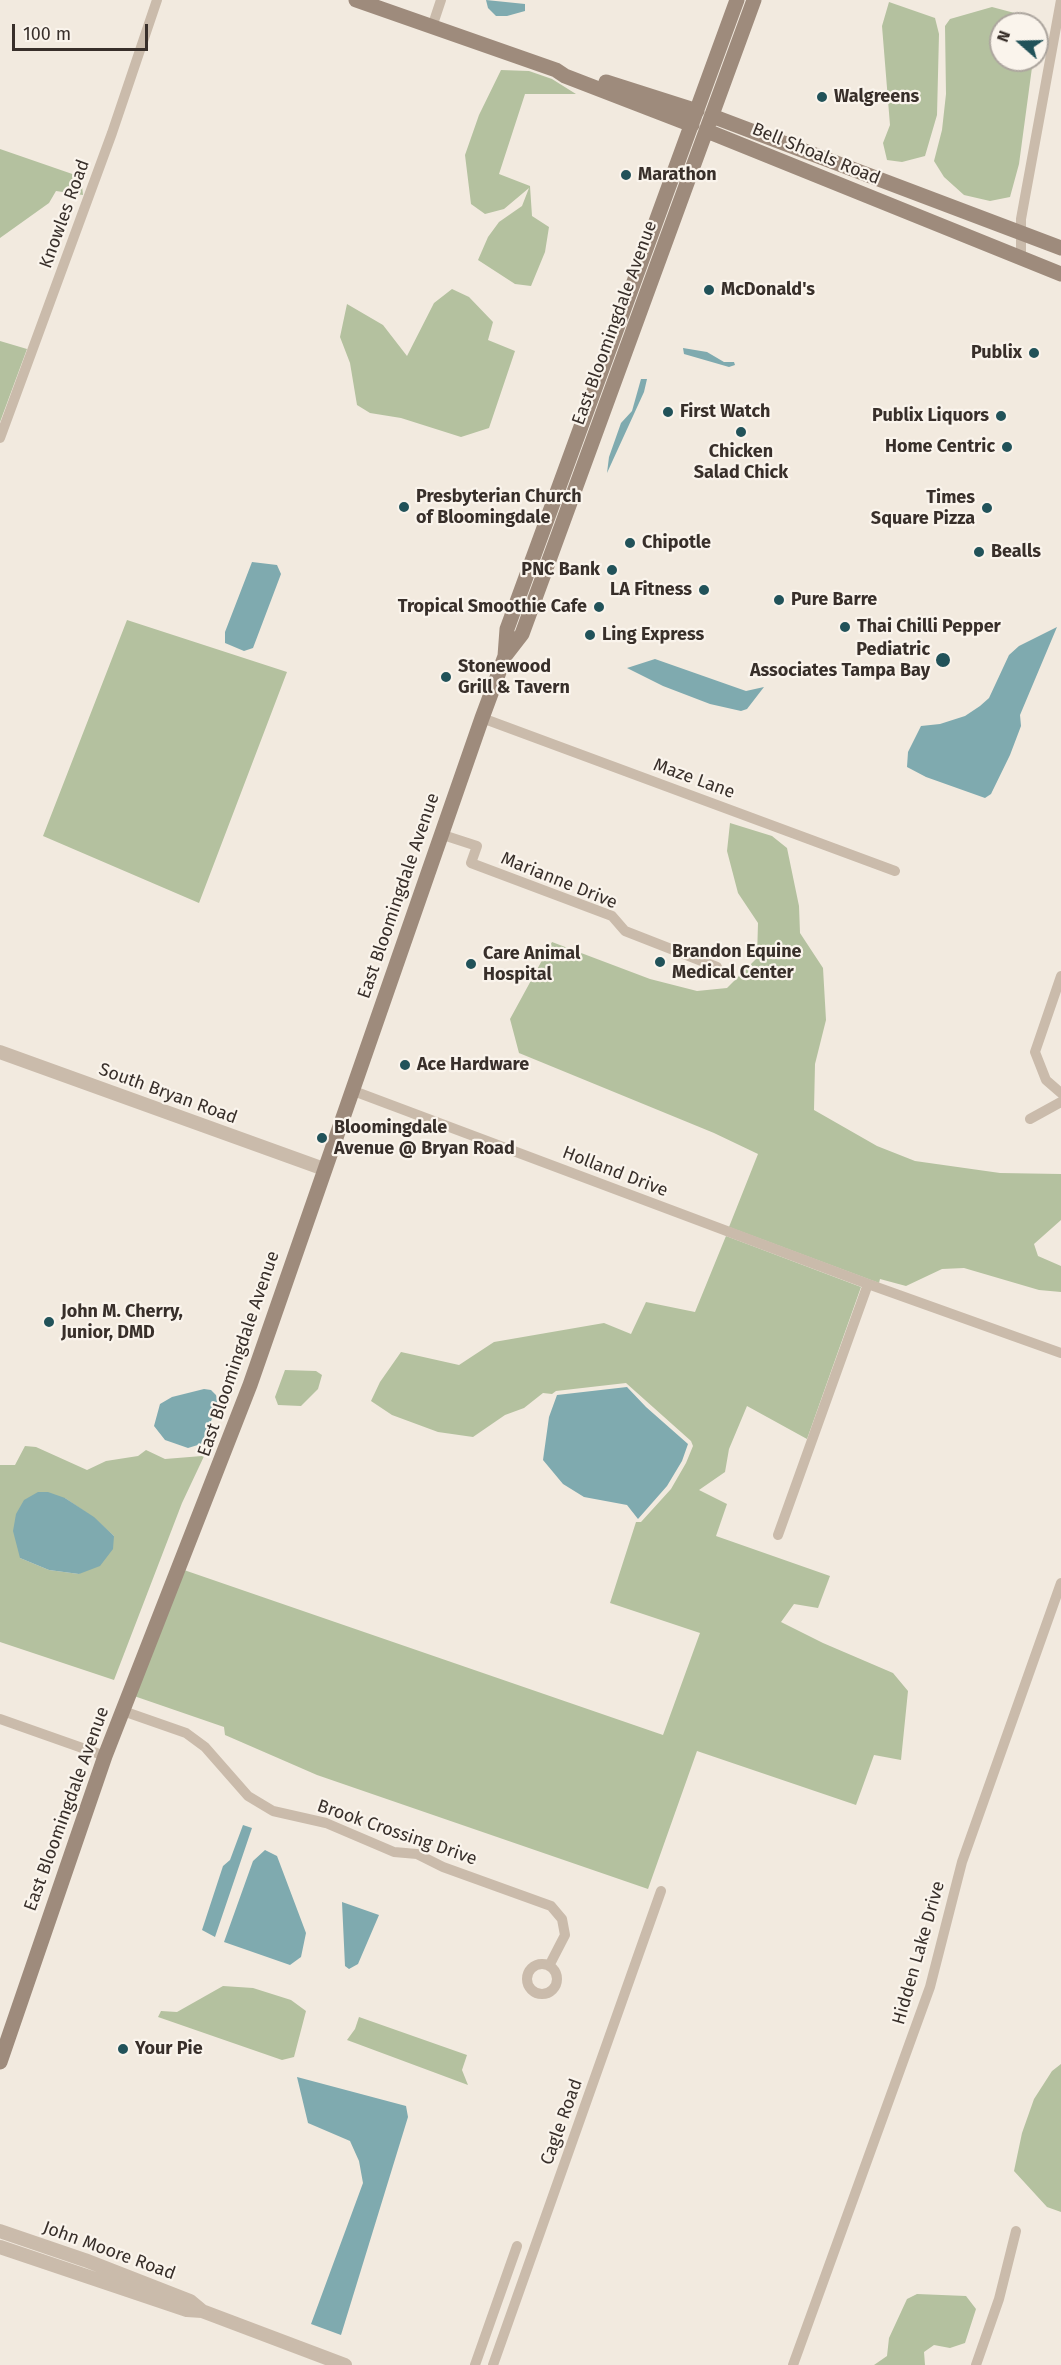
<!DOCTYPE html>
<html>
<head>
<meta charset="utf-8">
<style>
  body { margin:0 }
  #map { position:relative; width:1061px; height:2365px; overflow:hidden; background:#f2eadf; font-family:"Fira Sans",sans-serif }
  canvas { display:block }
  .north { position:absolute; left:989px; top:12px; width:60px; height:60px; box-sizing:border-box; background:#faf4ec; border:2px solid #aca59e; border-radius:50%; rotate:290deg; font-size:16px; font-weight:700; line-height:24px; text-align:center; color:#382f2a }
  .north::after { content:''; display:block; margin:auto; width:21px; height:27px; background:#215259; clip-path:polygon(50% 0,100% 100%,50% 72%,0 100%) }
  .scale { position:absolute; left:12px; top:24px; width:136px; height:27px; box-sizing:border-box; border:3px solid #382f2a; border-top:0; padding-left:8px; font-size:18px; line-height:21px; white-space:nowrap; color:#382f2a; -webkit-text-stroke:4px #faf4ec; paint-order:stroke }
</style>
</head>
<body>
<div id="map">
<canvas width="1061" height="2365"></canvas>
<div class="north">N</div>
<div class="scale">100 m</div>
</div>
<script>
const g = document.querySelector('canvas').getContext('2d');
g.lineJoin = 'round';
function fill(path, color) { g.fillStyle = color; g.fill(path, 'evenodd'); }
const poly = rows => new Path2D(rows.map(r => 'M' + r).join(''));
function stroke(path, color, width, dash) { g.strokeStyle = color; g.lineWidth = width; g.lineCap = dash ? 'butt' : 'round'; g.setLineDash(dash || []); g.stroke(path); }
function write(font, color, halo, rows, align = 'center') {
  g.font = font + ' "Fira Sans",sans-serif'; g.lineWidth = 4.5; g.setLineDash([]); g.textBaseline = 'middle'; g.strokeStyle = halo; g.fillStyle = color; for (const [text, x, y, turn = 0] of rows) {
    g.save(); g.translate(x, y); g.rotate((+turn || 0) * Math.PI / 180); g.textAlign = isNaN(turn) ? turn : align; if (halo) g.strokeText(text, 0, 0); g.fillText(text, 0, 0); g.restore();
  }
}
fill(poly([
  [889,2,935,18,939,34,937,115,925,156,902,162,887,160,883,143,890,125,882,26],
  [992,7,1022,15,1030,24,1001,24,1001,60,1033,60,1019,164,1010,197,990,201,964,195,944,177,934,161,942,130,946,94,945,26,950,19],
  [501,70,529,71,552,79,576,94,525,94,499,174,530,186,532,216,549,227,545,252,531,286,515,284,478,260,488,237,499,222,522,206,529,188,504,209,485,214,471,204,465,155,479,115],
  [0,149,81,177,83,195,56,191,49,203,0,238],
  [452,289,469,297,493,322,488,340,515,351,489,428,461,437,401,418,370,413,357,405,350,363,340,337,347,304,383,325,407,356,434,303],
  [0,341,27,349,0,422],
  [127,620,287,672,199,903,43,836],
  [730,823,772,836,787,848,799,906,800,933,823,968,826,1020,815,1064,814,1110,877,1146,915,1161,1000,1173,1061,1174,1061,1220,1034,1244,1038,1256,1061,1266,1061,1292,1039,1290,964,1268,942,1269,906,1286,880,1279,879,1283,729,1227,758,1154,714,1133,519,1053,510,1019,552,942,650,979,697,991,727,988,757,958,758,923,738,893,727,851],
  [726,1236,861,1287,807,1439,747,1406,729,1449,725,1472,699,1490,727,1504,716,1536,830,1576,818,1608,794,1604,781,1622,823,1643,893,1673,908,1691,901,1760,874,1755,856,1805,697,1751,648,1889,317,1775,225,1735,224,1727,134,1696,184,1570,663,1735,700,1633,610,1603,636,1522,641,1522,671,1489,686,1463,693,1446,691,1441,626,1383,556,1391,552,1394,543,1393,524,1408,505,1415,473,1437,438,1432,392,1415,371,1401,380,1382,401,1352,459,1365,494,1342,604,1323,631,1334,646,1302,695,1312],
  [285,1370,316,1371,322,1375,318,1389,301,1406,278,1405,275,1397],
  [25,1446,36,1447,87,1470,106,1461,138,1456,146,1450,165,1459,202,1456,206,1452,182,1503,114,1680,0,1642,0,1465,15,1465],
  [65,1498,94,1518,114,1536,79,1574,49,1570,20,1558],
  [223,1986,253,1988,291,2000,306,2011,294,2057,282,2060,158,2017,161,2011,177,2012],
  [359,2017,467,2055,462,2070,468,2085,347,2040,355,2029],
  [1061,2064,1061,2212,1047,2207,1014,2171,1022,2133,1034,2099,1052,2071],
  [917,2294,966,2296,976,2309,965,2343,950,2348,934,2345,924,2352,925,2365,874,2365,887,2356,889,2338,907,2299]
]), '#b4c19f');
fill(poly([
  [486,0,525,4,525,11,507,16,496,16,488,8],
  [683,348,707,352,724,362,734,362,735,365,729,367,684,354],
  [641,379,647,379,644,392,607,473,609,457,621,423,632,411],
  [252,562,277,565,281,574,253,648,244,651,225,643,225,632],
  [1057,627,1020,715,1021,726,1010,755,991,794,985,798,926,777,907,767,908,752,921,726,940,724,965,716,980,706,989,698,1009,655,1019,646],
  [655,659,746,691,764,687,747,709,741,711,710,704,663,686,627,668],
  [627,1387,646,1407,688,1444,682,1461,667,1486,638,1519,627,1505,584,1497,563,1484,543,1460,549,1417,557,1395],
  [204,1389,211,1390,216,1395,218,1405,201,1444,188,1448,165,1440,154,1426,160,1404,172,1397],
  [38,1492,48,1492,65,1498,94,1517,114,1536,113,1549,100,1566,79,1574,49,1570,20,1558,13,1531,16,1514,24,1500],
  [243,1825,252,1828,215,1937,202,1930,223,1866,230,1860],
  [265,1850,277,1856,306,1933,301,1957,290,1965,224,1942,253,1861],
  [342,1902,379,1915,358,1964,349,1969,345,1966],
  [297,2077,406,2106,408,2117,341,2335,311,2324,363,2183,359,2161,350,2141,308,2123]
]), '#7faaaf');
stroke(poly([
  [432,27,441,0],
  [1021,258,1021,219,1061,0],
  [0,438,112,133,157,0],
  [482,718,895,871],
  [440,834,477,846,471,863,612,916,625,931,717,967],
  [1061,976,1035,1052,1046,1080,1061,1093],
  [351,1090,868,1284,1061,1353],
  [1030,1119,1061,1102],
  [778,1535,868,1284],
  [123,1711,186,1733,205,1747,248,1796,273,1811,326,1823,394,1852,417,1854,443,1867,551,1906,562,1919,565,1935,549,1966],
  [0,1719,105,1756],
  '527 1979a15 15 0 1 1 30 0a15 15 0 1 1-30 0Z',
  [475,2365,517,2246],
  [493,2365,661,1891],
  [793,2365,930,1987,962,1862,1061,1583],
  [976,2365,999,2299,1016,2231]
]), '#cabbab', 10);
stroke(poly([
  [0,1052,324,1169],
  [0,2231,85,2260,190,2301,202,2311],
  [0,2247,187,2310,202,2311,345,2365]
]), '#cabbab', 14);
stroke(poly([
  [356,0,556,70,565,76,692,125],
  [606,82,697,111],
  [712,116,1061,248],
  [707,131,1061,274],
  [505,656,507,629,737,0],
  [0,2062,105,1756,250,1385,482,718,505,656,522,634,754,0]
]), '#9e8b7c', 15);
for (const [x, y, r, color] of [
  [822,97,6,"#215259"],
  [626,175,6,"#215259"],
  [709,290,6,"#215259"],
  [1034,353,6,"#215259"],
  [668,412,6,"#215259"],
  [1001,416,6,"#215259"],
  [741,432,6,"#215259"],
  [1007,447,6,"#215259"],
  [404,507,6,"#215259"],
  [987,508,6,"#215259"],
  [630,543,6,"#215259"],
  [979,552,6,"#215259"],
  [612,570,6,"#215259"],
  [704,590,6,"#215259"],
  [779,600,6,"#215259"],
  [599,607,6,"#215259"],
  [845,627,6,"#215259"],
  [590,635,6,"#215259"],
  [943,660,8,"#215259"],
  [446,677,6,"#215259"],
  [660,962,6,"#215259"],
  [471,964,6,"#215259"],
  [405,1065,6,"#215259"],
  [322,1138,6,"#215259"],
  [49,1322,6,"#215259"],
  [123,2049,6,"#215259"]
]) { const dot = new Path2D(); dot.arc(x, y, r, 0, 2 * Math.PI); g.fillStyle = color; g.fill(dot); stroke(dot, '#faf4ec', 2); }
write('bold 18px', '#382f2a', '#faf4ec', [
  ["Walgreens",834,97],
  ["Marathon",638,175],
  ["McDonald's",721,290],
  ["Publix",1022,353,"right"],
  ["First Watch",680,412],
  ["Publix Liquors",989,416,"right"],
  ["Home Centric",995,447,"right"],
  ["Chicken",741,452,"center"],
  ["Salad Chick",741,473,"center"],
  ["Presbyterian Church",416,497],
  ["of Bloomingdale",416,518],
  ["Times",975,498,"right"],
  ["Square Pizza",975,519,"right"],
  ["Chipotle",642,543],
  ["Bealls",991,552],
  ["PNC Bank",600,570,"right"],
  ["LA Fitness",692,590,"right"],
  ["Pure Barre",791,600],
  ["Tropical Smoothie Cafe",587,607,"right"],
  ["Thai Chilli Pepper",857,627],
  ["Ling Express",602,635],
  ["Pediatric",930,650,"right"],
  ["Associates Tampa Bay",930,671,"right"],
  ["Stonewood",458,667],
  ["Grill & Tavern",458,688],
  ["Brandon Equine",672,952],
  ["Medical Center",672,973],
  ["Care Animal",483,954],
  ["Hospital",483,975],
  ["Ace Hardware",417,1065],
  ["Bloomingdale",334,1128],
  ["Avenue @ Bryan Road",334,1149],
  ["John M. Cherry,",61,1312],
  ["Junior, DMD",61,1333],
  ["Your Pie",135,2049]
], 'left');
write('18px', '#382f2a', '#faf4ec', [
  ["Bell Shoals Road",816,154,22],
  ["Knowles Road",65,214,-70],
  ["East Bloomingdale Avenue",615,323,-70],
  ["Maze Lane",694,779,20],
  ["Marianne Drive",559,881,22],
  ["East Bloomingdale Avenue",399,896,-71],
  ["South Bryan Road",168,1094,20],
  ["Holland Drive",615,1172,21],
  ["East Bloomingdale Avenue",239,1354,-71],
  ["East Bloomingdale Avenue",67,1809,-70],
  ["Brook Crossing Drive",397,1833,19],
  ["Hidden Lake Drive",919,1953,-74],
  ["Cagle Road",562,2122,-70],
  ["John Moore Road",109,2251,20]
]);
</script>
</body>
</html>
